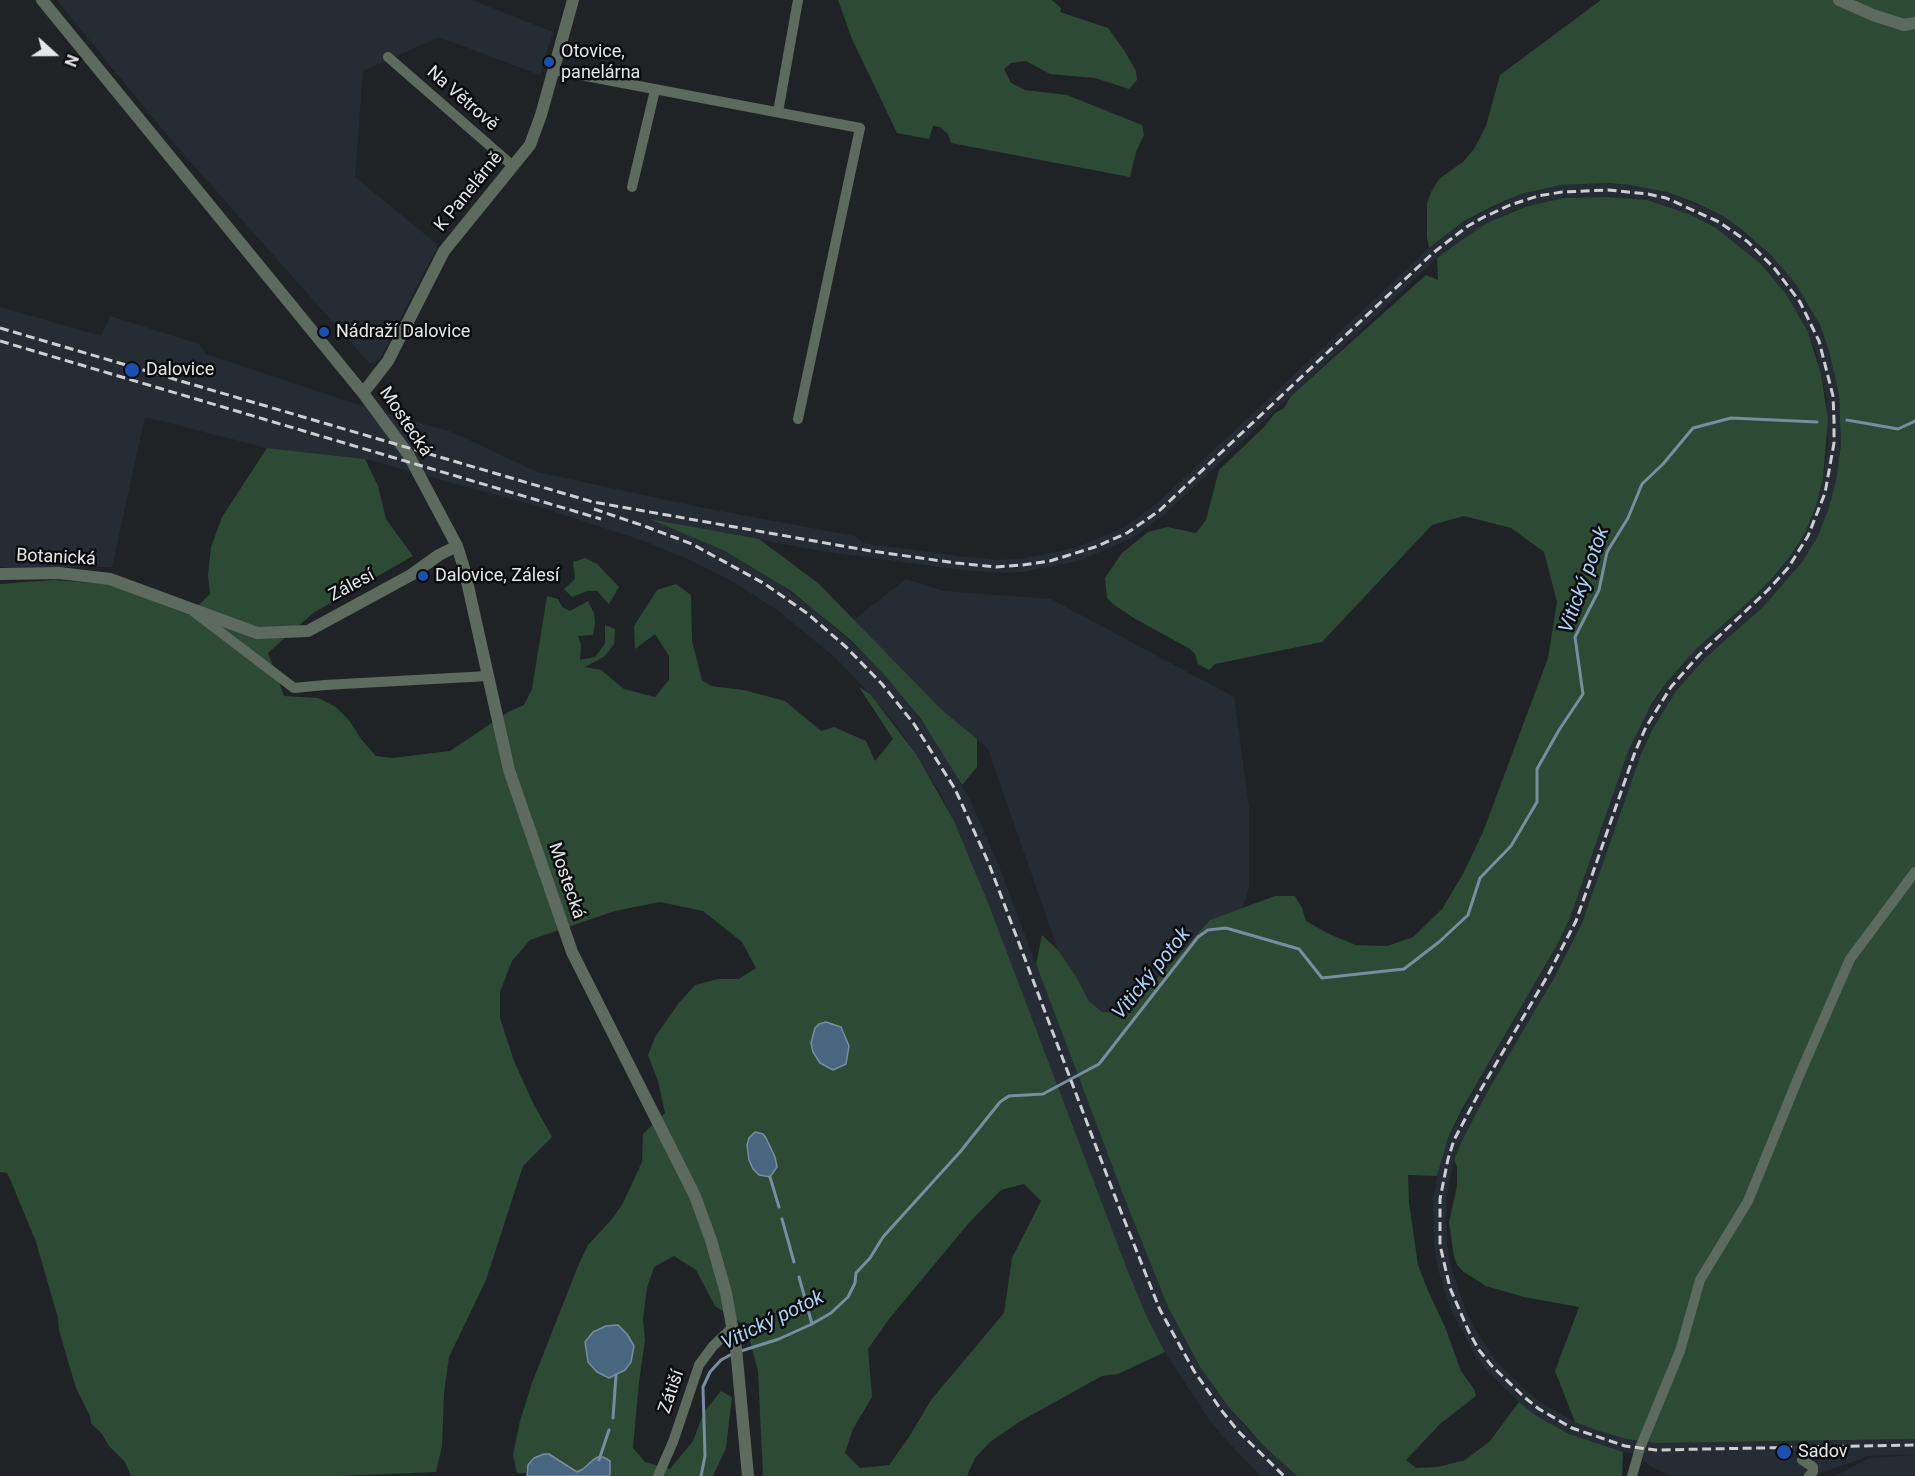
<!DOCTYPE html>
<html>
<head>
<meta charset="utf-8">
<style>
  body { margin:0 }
  #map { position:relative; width:1915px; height:1476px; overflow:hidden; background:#202326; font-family:Roboto,sans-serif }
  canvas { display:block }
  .north { position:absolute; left:24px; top:24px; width:60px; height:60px; -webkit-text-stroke:4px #0b0c0d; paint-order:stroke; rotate:111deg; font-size:16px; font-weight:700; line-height:24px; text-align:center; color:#e5e7e9 }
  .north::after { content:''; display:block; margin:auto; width:21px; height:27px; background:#e5e7e9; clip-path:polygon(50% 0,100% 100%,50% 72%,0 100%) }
</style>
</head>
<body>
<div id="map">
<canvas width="1915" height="1476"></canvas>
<div class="north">N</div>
</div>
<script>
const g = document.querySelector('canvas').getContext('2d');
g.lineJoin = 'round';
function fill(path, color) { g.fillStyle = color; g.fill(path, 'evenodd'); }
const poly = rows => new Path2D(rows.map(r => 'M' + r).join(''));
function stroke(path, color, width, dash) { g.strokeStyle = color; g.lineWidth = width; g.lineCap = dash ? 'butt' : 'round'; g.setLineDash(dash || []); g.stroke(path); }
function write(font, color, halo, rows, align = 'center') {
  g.font = font + ' Roboto,sans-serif'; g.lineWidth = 5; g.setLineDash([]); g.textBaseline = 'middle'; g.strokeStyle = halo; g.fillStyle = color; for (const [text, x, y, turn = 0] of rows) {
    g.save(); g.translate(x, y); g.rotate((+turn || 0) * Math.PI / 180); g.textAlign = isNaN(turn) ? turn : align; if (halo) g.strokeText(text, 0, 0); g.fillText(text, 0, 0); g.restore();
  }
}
fill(poly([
  [57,0,472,0,553,32,540,75,439,37,363,71,355,177,438,245,380,359,370,364,167,135],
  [1608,183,1649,187,1668,192,1723,216,1771,255,1797,286,1820,325,1829,351,1839,395,1841,444,1836,481,1828,510,1817,539,1802,562,1764,606,1705,658,1676,691,1652,730,1641,754,1582,923,1554,978,1486,1094,1461,1143,1454,1160,1446,1200,1447,1244,1451,1266,1463,1304,1475,1329,1496,1361,1528,1392,1543,1404,1575,1422,1626,1439,1657,1443,1915,1439,1915,1454,1869,1456,1812,1476,1671,1476,1650,1466,1639,1455,1610,1449,1569,1434,1535,1415,1519,1402,1485,1369,1474,1353,1451,1310,1438,1269,1434,1245,1433,1199,1441,1157,1448,1138,1475,1088,1558,943,1570,918,1629,749,1640,724,1666,683,1696,649,1754,597,1791,555,1805,533,1816,506,1823,478,1828,443,1826,397,1817,356,1808,332,1786,294,1761,264,1716,228,1689,214,1647,200,1608,197,1563,198,1512,211,1456,244,1437,258,1163,516,1131,539,1078,561,1022,572,996,573,955,569,821,551,655,520,725,551,769,577,812,608,870,659,903,696,936,741,971,802,997,861,1122,1192,1168,1307,1200,1367,1244,1426,1297,1476,1261,1476,1227,1441,1210,1421,1168,1357,1147,1317,1127,1269,975,870,942,796,902,733,870,694,836,658,777,610,735,583,692,561,644,541,540,507,365,459,267,448,145,417,112,567,0,567,0,307,101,336,110,316,199,344,206,354,377,411,452,432,537,472,704,508,855,536,863,543,957,556,997,560,1021,559,1074,548,1093,541,1124,527,1155,505,1429,248,1465,221,1521,194,1561,185],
  [906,579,944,591,1051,599,1234,697,1249,807,1249,888,1242,909,1210,920,1138,1000,1116,1011,1102,1012,1089,1001,1075,975,1058,950,988,749,942,710,854,620],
  [1915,1455,1915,1476,1835,1476,1869,1458]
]), '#262c34');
fill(poly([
  [838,0,1052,0,1061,8,1060,12,1108,28,1124,50,1136,71,1137,80,1129,89,1095,78,1050,74,1026,61,1011,63,1004,69,1011,83,1025,90,1067,95,1142,125,1144,135,1136,152,1130,177,951,143,948,134,940,127,933,126,929,139,897,133,852,39],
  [1601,0,1915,0,1915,1439,1657,1443,1626,1439,1593,1429,1575,1422,1555,1371,1579,1307,1524,1297,1486,1286,1464,1272,1457,1265,1454,1257,1449,1222,1457,1186,1457,1166,1454,1160,1461,1143,1486,1094,1554,978,1582,923,1641,754,1652,730,1676,691,1705,658,1764,606,1802,562,1817,538,1828,510,1836,481,1841,444,1839,395,1829,351,1820,325,1797,286,1771,255,1742,230,1723,216,1694,202,1667,192,1630,185,1608,183,1561,185,1521,194,1495,205,1464,221,1429,248,1427,237,1427,203,1431,192,1439,179,1463,162,1474,149,1486,126,1500,75],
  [1608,197,1647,200,1689,214,1716,228,1761,264,1786,294,1808,332,1821,374,1828,420,1823,478,1816,506,1805,533,1791,555,1774,576,1754,597,1696,649,1666,683,1652,703,1629,749,1570,918,1558,943,1461,1111,1448,1138,1437,1176,1408,1175,1409,1202,1418,1265,1429,1293,1445,1327,1461,1371,1474,1389,1476,1396,1441,1423,1406,1460,1416,1468,1438,1467,1465,1460,1490,1441,1519,1402,1535,1415,1569,1434,1623,1452,1622,1476,1297,1476,1263,1445,1228,1406,1200,1367,1168,1307,1122,1192,1036,964,1042,935,1058,950,1075,975,1089,1001,1102,1012,1116,1011,1138,1000,1210,920,1275,896,1295,896,1302,908,1306,921,1329,934,1356,945,1387,946,1413,937,1442,909,1463,874,1483,832,1548,658,1557,602,1544,552,1511,528,1464,516,1432,525,1322,642,1215,664,1209,670,1198,664,1195,654,1190,649,1132,617,1113,604,1107,598,1105,578,1122,553,1148,532,1167,527,1196,533,1206,520,1219,470,1264,427,1275,413,1284,408,1291,396,1426,275,1438,280,1437,258,1456,244,1487,223,1525,207,1563,198],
  [267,448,365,459,378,486,386,519,413,556,313,613,268,653,284,696,318,698,336,707,349,720,361,739,376,756,392,758,450,751,508,712,524,705,532,689,547,596,558,599,562,607,570,611,588,601,594,613,595,623,593,635,578,636,581,645,580,660,595,657,605,644,605,625,615,629,614,644,605,656,585,667,601,670,624,689,655,697,669,680,669,656,655,634,635,649,634,626,657,590,676,584,691,595,692,641,702,680,711,686,744,690,785,701,821,731,834,727,866,741,875,761,893,739,859,687,870,694,916,754,954,821,987,900,1127,1269,1147,1317,1165,1352,1118,1374,1102,1376,1019,1422,990,1442,975,1458,967,1476,763,1476,758,1371,746,1326,715,1306,696,1270,674,1256,654,1267,647,1288,643,1319,645,1340,639,1382,633,1448,645,1462,670,1469,693,1441,704,1412,721,1391,732,1397,726,1448,713,1476,609,1476,610,1474,587,1464,583,1469,577,1472,548,1454,544,1454,526,1470,526,1473,517,1473,513,1455,520,1421,532,1383,578,1266,588,1245,612,1219,623,1203,642,1162,643,1134,665,1113,658,1081,648,1055,655,1037,678,1004,695,985,718,979,739,979,756,968,742,942,703,911,660,902,615,911,530,940,512,961,500,992,500,1018,514,1061,533,1103,552,1137,523,1166,486,1280,449,1357,444,1393,442,1446,436,1472,341,1476,131,1476,125,1462,109,1446,102,1434,91,1423,90,1416,76,1388,59,1330,58,1318,36,1242,10,1179,7,1173,0,1172,0,584,54,580,108,584,189,615,210,594,208,575,211,547,222,517],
  [1024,1184,1041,1201,1012,1258,1004,1313,931,1400,909,1437,889,1465,860,1468,845,1453,853,1429,872,1397,868,1349,889,1319,968,1224,1001,1190],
  [650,519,759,539,818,583,942,710,977,739,977,767,962,785,921,719,888,679,852,641,791,591,725,551],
  [585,558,597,564,619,587,609,604,597,591,588,591,572,597,564,589,575,579,573,562]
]), '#2c4a34');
const water = poly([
  [826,1022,841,1027,849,1046,846,1064,833,1070,820,1063,813,1052,811,1043,815,1028,819,1024,826,1022],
  [755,1132,763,1134,766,1138,775,1157,777,1167,770,1177,759,1175,753,1169,749,1160,747,1145,749,1138,755,1132],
  [618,1325,627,1334,634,1346,631,1362,625,1370,609,1378,597,1372,588,1362,585,1342,593,1332,606,1326,618,1325],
  [544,1454,549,1454,577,1472,583,1469,593,1460,598,1457,603,1457,610,1461,610,1474,609,1476,527,1476,528,1465,534,1458,544,1454]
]);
fill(water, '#496680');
stroke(water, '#788da0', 1.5);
stroke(poly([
  [1847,420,1898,429,1915,421],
  [770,1177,779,1207],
  [782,1219,794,1262],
  [799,1277,812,1324],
  [741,1351,779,1339,812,1324,831,1313,848,1297,855,1283,856,1273,870,1258,883,1237,960,1152,1000,1102,1009,1096,1043,1094,1099,1064,1198,937,1208,930,1226,928,1299,949,1322,978,1404,969,1439,942,1468,915,1480,878,1511,846,1537,802,1537,769,1559,730,1583,694,1575,637,1599,590,1607,552,1628,518,1642,484,1663,464,1693,428,1731,418,1817,422],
  [613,1418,616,1375],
  [599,1460,609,1430],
  [701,1476,705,1456,703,1387,710,1372,721,1360,732,1354]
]), '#788da0', 3);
stroke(poly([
  [388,57,513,166],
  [554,70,860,128,798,419],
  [778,112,798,0],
  [632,187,655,90],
  [194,612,294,688,325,685,488,676],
  [1802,1460,1813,1467,1813,1472,1809,1476],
  [658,1476,673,1442,699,1365,713,1346,732,1328],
  [1632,1476,1640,1448,1680,1351,1700,1280,1748,1201,1799,1076,1850,959,1915,872]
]), '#5d6a5e', 10);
stroke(poly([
  [42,0,363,393,408,454,457,546,464,568,509,770,572,952,695,1196,711,1240,726,1293,736,1348,748,1476],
  [1839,0,1873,15,1904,25,1915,23],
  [363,393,388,361,444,251,530,145,541,115,573,0],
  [0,574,59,573,110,579,257,633,308,631,411,575,439,555,457,546]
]), '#5d6a5e', 12);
stroke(poly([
  [0,328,593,502,871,551,956,563,996,567,1022,565,1050,561,1095,547,1127,533,1159,511,1433,253,1468,226,1484,217,1510,205,1538,196,1562,192,1608,190,1648,194,1666,198,1719,222,1748,242,1775,269,1800,302,1819,341,1833,396,1834,420,1834,443,1825,493,1808,536,1788,568,1768,590,1699,655,1671,687,1646,727,1635,752,1576,921,1548,975,1480,1091,1454,1140,1448,1159,1440,1199,1440,1245,1450,1288,1469,1332,1479,1350,1491,1365,1524,1397,1539,1409,1572,1428,1625,1446,1656,1450,1915,1445],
  [0,341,601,519],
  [594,509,647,527,692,544,765,584,808,614,846,647,882,684,914,724,955,789,989,864,1114,1194,1160,1310,1194,1371,1222,1411,1238,1431,1284,1476]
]), '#ccced0', 3, [9, 4.5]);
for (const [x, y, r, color] of [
  [549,62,6,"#1a4fb4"],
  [324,332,6,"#1a4fb4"],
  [132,370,8,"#1a4fb4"],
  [423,576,6,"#1a4fb4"],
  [1784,1452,8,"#1a4fb4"]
]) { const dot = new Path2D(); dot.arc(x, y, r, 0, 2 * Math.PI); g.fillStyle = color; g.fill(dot); stroke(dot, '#0b0c0d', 2); }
write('18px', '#e5e7e9', '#0b0c0d', [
  ["Otovice,",561,52],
  ["panelárna",561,73],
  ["Nádraží Dalovice",336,332],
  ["Dalovice",146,370],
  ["Dalovice, Zálesí",435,576],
  ["Sadov",1798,1452]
], 'left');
write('18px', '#e5e7e9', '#0b0c0d', [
  ["Na Větrově",462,99,41],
  ["K Panelárně",469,192,-51],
  ["Mostecká",405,422,56],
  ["Botanická",56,558,3],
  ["Zálesí",352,586,-28],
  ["Mostecká",566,881,71],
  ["Zátiší",672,1392,-71]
]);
write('italic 20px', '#abd3f8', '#0b0c0d', [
  ["Vitický potok",1585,580,-70],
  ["Vitický potok",1152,974,-51],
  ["Vitický potok",773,1321,-26]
]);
</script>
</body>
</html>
